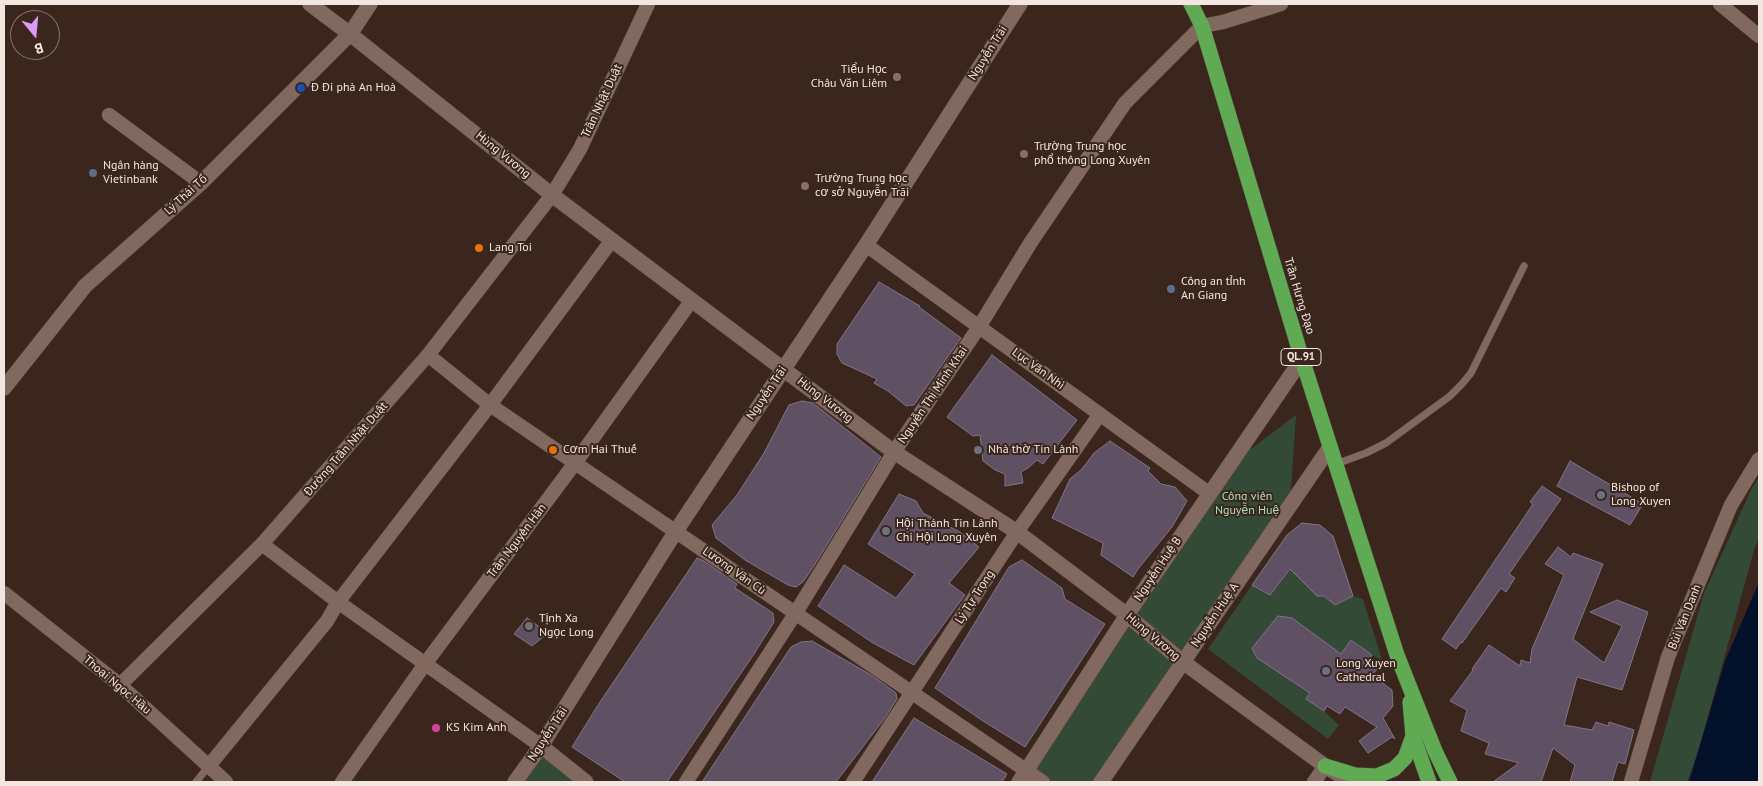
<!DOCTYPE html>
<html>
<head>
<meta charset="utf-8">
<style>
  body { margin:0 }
  #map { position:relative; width:1763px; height:786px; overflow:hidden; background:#3a261d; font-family:"PT Sans",sans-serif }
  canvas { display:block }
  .frame { position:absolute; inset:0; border:5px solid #f3e5df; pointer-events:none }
  .north { position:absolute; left:10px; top:10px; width:50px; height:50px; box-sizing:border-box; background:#3a261d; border:1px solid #84726b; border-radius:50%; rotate:163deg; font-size:14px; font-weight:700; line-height:20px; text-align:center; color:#f3e5df }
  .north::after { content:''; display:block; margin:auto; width:18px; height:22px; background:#da9af6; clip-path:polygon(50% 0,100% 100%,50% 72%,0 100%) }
</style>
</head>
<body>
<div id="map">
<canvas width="1763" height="786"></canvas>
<div class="frame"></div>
<div class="north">B</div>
</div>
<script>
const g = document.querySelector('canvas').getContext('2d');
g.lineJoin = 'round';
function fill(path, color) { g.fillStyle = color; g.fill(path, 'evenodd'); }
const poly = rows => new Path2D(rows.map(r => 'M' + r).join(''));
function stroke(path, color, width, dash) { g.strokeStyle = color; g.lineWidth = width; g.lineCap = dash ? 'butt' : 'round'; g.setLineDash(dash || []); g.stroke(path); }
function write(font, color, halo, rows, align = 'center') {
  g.font = font + ' "PT Sans",sans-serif'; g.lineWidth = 4; g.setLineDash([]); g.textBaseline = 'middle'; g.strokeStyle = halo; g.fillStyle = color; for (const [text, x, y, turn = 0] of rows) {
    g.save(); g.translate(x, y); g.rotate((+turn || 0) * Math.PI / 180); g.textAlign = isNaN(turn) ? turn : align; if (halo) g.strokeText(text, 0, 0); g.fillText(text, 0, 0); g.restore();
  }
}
fill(poly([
  [1296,415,1290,506,1103,782,1021,782,1231,464],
  [1759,478,1759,539,1755,547,1698,752,1687,782,1650,782,1704,593,1752,488],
  [1291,569,1317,596,1324,596,1335,605,1353,596,1363,599,1382,660,1372,655,1352,640,1341,654,1292,618,1278,616,1252,648,1257,658,1310,693,1306,699,1324,711,1339,725,1328,739,1208,649,1252,585,1270,595],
  [541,746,589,782,515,782]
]), '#334a37');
fill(poly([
  [1759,582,1759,782,1689,782,1725,661]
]), '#03112a');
const building = poly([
  [879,282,920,306,919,307,961,338,914,405,906,406,888,391,874,383,877,379,842,363,837,354,837,344,879,282],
  [992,355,1077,420,1043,464,1037,460,1028,468,1021,472,1023,483,1005,486,1005,474,995,470,983,461,980,435,973,436,947,417,992,355],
  [802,401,813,403,881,457,814,566,803,582,796,587,788,585,745,560,716,538,712,525,737,495,764,453,789,405,802,401],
  [1110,441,1150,468,1148,471,1161,484,1175,487,1187,501,1172,527,1138,569,1133,577,1101,555,1103,543,1052,518,1070,479,1082,469,1094,453,1110,441],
  [1570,461,1643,504,1630,525,1557,486,1570,461],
  [1542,486,1561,499,1509,574,1515,578,1506,592,1501,588,1462,643,1461,642,1456,649,1442,639,1533,504,1530,502,1542,486],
  [899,494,916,501,923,513,960,532,979,547,949,583,965,595,914,665,873,643,818,606,844,565,896,598,915,574,868,544,899,494],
  [1302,523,1320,525,1333,536,1353,596,1335,605,1324,596,1317,596,1290,569,1270,595,1252,585,1287,535,1302,523],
  [1558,547,1571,557,1573,553,1603,564,1573,639,1604,663,1622,626,1590,612,1617,600,1648,612,1622,690,1577,677,1564,725,1592,730,1596,722,1608,726,1609,722,1634,730,1625,764,1618,762,1612,782,1570,782,1575,765,1553,748,1541,782,1493,782,1519,763,1485,754,1489,743,1461,731,1467,710,1450,701,1473,670,1472,669,1489,645,1520,666,1521,660,1530,663,1532,649,1564,575,1545,564,1558,547],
  [697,558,704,561,737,584,735,588,773,613,774,622,754,654,667,782,625,782,572,747,598,705,697,558],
  [1022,560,1062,588,1065,599,1105,624,1025,747,983,721,935,688,1009,567,1022,560],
  [1278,616,1292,618,1341,654,1351,640,1372,655,1368,661,1378,668,1372,675,1392,690,1393,706,1383,718,1395,739,1392,737,1368,753,1359,741,1377,727,1345,707,1340,714,1327,706,1324,711,1306,699,1310,693,1257,658,1252,648,1278,616],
  [527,618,548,633,532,646,514,634,527,618],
  [812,641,873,676,896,693,897,699,885,718,836,782,702,782,791,647,801,642,812,641],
  [914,718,1007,774,1002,782,872,782,914,718]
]);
fill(building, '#5f5163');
stroke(building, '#827386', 1);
const lane = poly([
  [1336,464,1366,453,1386,443,1450,396,1462,384,1471,373,1524,266],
  [196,782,208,767]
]);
const street = poly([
  [1720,4,1759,36],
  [109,115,201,183],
  [866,245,1210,494],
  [428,355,490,405,1043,782],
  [262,544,338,602,541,746],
  [4,593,120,685,226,782],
  [120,685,262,544,428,355,552,195,580,149,648,4],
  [208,767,327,621,338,602,490,405,612,240],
  [342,782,425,664,575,463,692,300],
  [686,782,795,614,894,452,979,327,1031,242,1125,103,1202,26,1223,22,1281,4],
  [853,782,1017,532,1100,414],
  [1314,782,1325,766],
  [1631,782,1668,657,1731,505,1759,459]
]);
const secondary = poly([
  [310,4,350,34,552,195,783,369,894,452,1017,532,1127,615,1183,662,1325,766,1351,782],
  [4,388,85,286,201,183,350,34,370,4],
  [541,746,586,782],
  [515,782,541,746,676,531,866,245,1020,4],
  [1019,782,1127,615,1302,359],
  [1101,782,1330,447]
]);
const highway = poly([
  [1191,4,1202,26,1302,359,1397,655,1435,751,1450,782],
  [1410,702,1413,736,1429,782],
  [1325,766,1355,775,1377,776,1394,769,1405,758,1413,736]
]);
stroke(lane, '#53423b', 8);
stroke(street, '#53423b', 15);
stroke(secondary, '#53423b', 16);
stroke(highway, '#53423b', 16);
stroke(lane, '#81695f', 7);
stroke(street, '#81695f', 14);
stroke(secondary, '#81695f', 15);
stroke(highway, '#61aa54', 15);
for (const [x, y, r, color] of [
  [897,77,5,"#8d6e63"],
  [301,88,5,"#1a4fb4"],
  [1024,154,5,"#8d6e63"],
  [93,173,5,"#5c6f8a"],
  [805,186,5,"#8d6e63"],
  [479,248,5,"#e8710a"],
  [1171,289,5,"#5c6f8a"],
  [553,450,5,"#e8710a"],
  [978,450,5,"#6b7280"],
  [1601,495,5,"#6b7280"],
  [886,531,5,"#6b7280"],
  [529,626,5,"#6b7280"],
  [1326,671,5,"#6b7280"],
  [436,728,5,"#d1479c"]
]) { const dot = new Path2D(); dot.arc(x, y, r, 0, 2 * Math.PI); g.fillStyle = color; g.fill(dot); stroke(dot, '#3a261d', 2); }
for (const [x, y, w] of [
  [1301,357,40]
]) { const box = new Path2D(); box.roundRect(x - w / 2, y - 8.5, w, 17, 4); g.fillStyle = '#3a261d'; g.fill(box); stroke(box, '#f3e5df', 1); }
write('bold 11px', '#f3e5df', null, [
  ["QL.91",1301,357]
]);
write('12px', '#f3e5df', '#3a261d', [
  ["Nguyễn Trãi",988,53,-58],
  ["Trần Nhật Duật",602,101,-65],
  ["Hùng Vương",503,155,39],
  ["Lý Thái Tổ",186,195,-42],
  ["Trần Hưng Đạo",1299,296,73],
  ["Lục Văn Nhì",1038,369,36],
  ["Nguyễn Trãi",767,393,-56],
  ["Nguyễn Thị Minh Khai",933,395,-56],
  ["Hùng Vương",825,400,37],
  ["Đường Trần Nhật Duật",346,449,-49],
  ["Trần Nguyên Hãn",517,541,-53],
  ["Nguyễn Huệ B",1158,569,-56],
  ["Lương Vãn Cù",734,571,35],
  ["Lý Tự Trọng",975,597,-57],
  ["Nguyễn Huệ A",1215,615,-56],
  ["Bùi Văn Danh",1685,617,-68],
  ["Hùng Vương",1153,637,40],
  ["Thoại Ngọc Hầu",117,685,40],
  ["Nguyễn Trãi",548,734,-57]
]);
write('12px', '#f3e5df', '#3a261d', [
  ["Tiểu Học",887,70,"right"],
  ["Châu Văn Liêm",887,84,"right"],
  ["Đ Đi phà An Hoà",311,88],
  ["Trường Trung học",1034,147],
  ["phổ thông Long Xuyên",1034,161],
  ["Ngân hàng",103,166],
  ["Vietinbank",103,180],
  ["Trường Trung học",815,179],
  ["cơ sở Nguyễn Trãi",815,193],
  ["Lang Toi",489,248],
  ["Công an tỉnh",1181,282],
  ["An Giang",1181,296],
  ["Cơm Hai Thuế",563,450],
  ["Nhà thờ Tin Lành",988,450],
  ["Bishop of",1611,488],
  ["Long Xuyen",1611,502],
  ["Hội Thánh Tin Lành",896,524],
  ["Chi Hội Long Xuyên",896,538],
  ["Tịnh Xa",539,619],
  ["Ngọc Long",539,633],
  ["Long Xuyen",1336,664],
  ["Cathedral",1336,678],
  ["KS Kim Anh",446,728]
], 'left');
write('12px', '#a9e1b4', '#3a261d', [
  ["Công viên",1247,497],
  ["Nguyễn Huệ",1247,511]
]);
</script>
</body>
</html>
